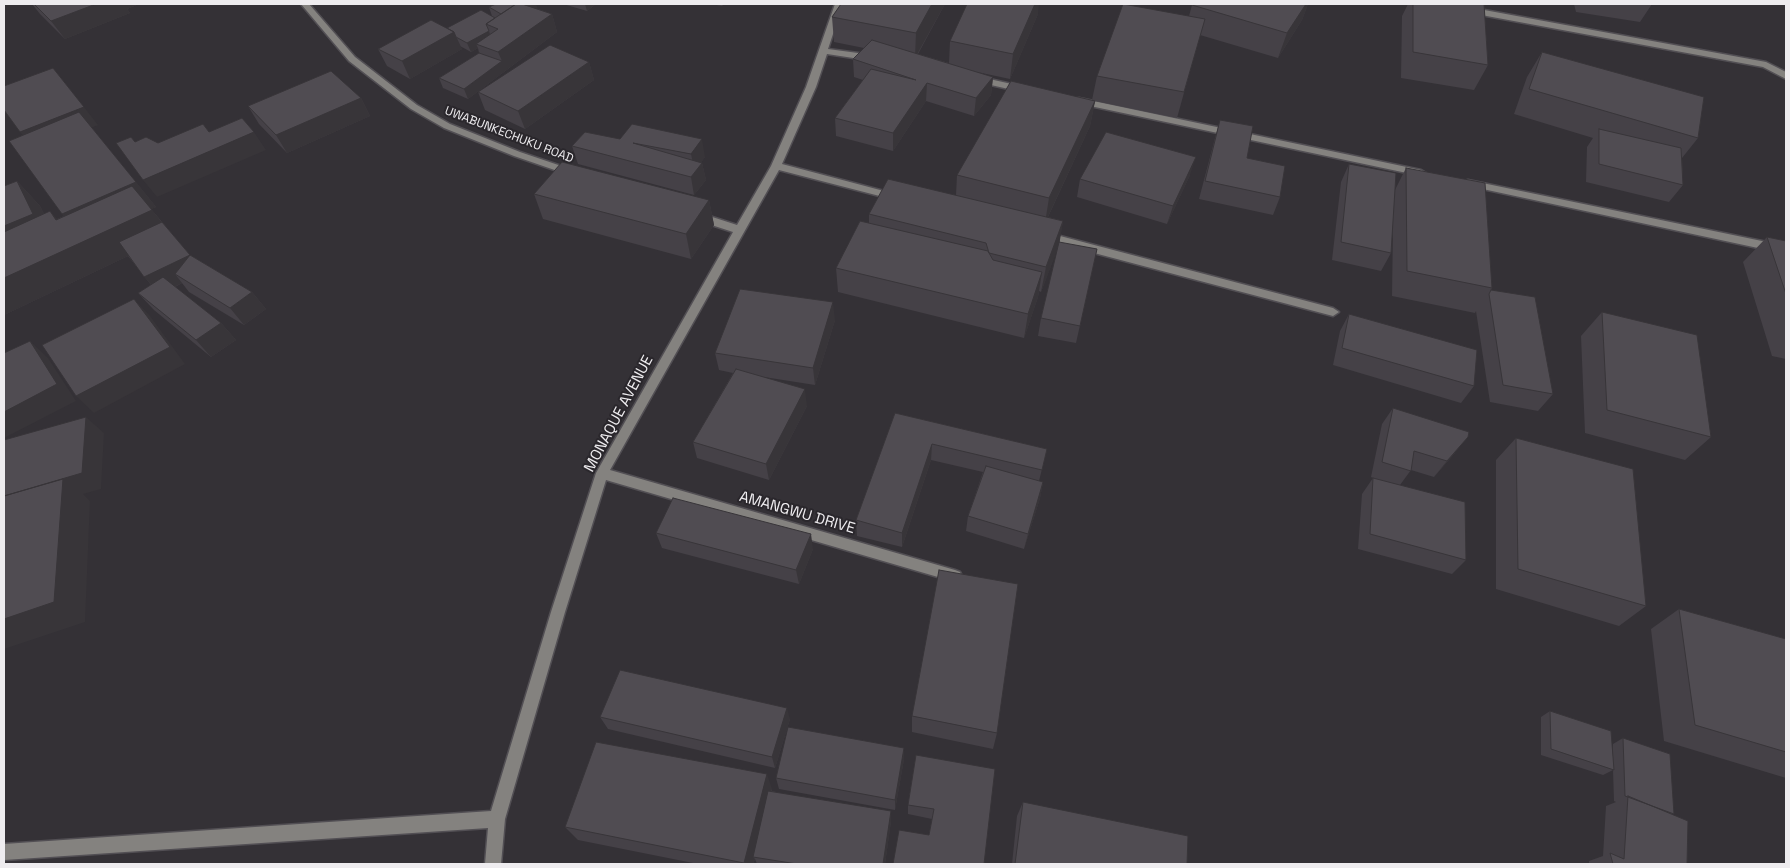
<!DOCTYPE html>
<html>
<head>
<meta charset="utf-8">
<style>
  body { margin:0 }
  #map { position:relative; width:1790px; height:868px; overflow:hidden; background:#343136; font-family:"Space Grotesk",sans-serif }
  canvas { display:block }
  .frame { position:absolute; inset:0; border:5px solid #eeecef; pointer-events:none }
</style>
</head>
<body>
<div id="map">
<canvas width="1790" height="868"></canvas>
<div class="frame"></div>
</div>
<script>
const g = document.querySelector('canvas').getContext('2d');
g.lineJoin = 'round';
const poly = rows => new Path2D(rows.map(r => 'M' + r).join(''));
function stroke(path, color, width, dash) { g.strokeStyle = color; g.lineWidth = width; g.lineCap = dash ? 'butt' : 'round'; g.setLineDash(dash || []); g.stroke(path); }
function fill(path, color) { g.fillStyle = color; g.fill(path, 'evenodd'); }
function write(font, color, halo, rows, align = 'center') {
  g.font = font + ' "Space Grotesk",sans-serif'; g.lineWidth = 4; g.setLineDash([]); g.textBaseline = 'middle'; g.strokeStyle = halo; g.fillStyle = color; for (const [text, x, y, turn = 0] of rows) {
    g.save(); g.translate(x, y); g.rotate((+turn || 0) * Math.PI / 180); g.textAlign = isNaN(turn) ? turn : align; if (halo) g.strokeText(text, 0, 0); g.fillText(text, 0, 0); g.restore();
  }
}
const minor = poly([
  [301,4,309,4,355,57,417,105,450,124,520,152,576,171,577,173,572,176,514,156,444,128,411,109,349,61,301,4],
  [835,4,843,4,828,49,873,55,877,58,873,61,827,54,816,87,782,164,899,195,900,197,895,200,779,170,610,470,955,570,960,572,962,576,960,580,955,582,606,480,565,612,505,819,501,864,485,864,488,828,4,860,4,844,491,811,551,612,596,473,733,232,693,219,692,216,697,212,737,225,771,166,806,87,835,4],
  [1468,7,1766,62,1786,72,1786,79,1763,67,1465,12,1465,8,1468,7],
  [976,76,1025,87,1027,89,1022,92,973,81,971,79,976,76],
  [1079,98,1421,170,1426,173,1421,176,1076,103,1076,99,1079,98],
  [1468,180,1786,246,1786,254,1464,185,1464,181,1468,180],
  [1045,232,1333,308,1339,312,1333,316,1041,239,1040,236,1041,233,1045,232]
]);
stroke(minor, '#524f54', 3);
fill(minor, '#84827f');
fill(poly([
  [32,4,139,4,127,9,130,13,65,39,40,14],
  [563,4,596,4,587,11],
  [711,4,724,4,722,6],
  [841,4,945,4,918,54,949,63,950,41,1038,14,1010,79,977,72,993,77,991,95,974,116,926,101,893,151,836,136,835,118,863,80,854,77,853,59,864,48,834,42,832,17],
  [1193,4,1308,4,1302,20,1278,58,1200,35,1177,118,1095,101,1090,126,1048,217,1063,221,1059,243,1097,249,1076,343,1038,336,1041,318,1058,247,1041,292,1039,291,1038,297,1024,338,838,292,836,268,869,223,869,214,956,195,957,175,1092,100,1097,76,1189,16,1192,5],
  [1408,4,1484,4,1488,65,1474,90,1401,78,1402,16],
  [1574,4,1652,4,1640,22,1576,12],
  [489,7,538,9,552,14,557,32,468,99,443,88,439,78,479,53,478,48,471,52,460,46,462,49,410,79,387,66,378,49,447,28,492,16],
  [1542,52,1698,138,1682,158,1683,185,1669,202,1586,182,1587,147,1593,138,1514,114,1527,77],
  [589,62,594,80,525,129,485,110,478,92],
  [361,98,370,116,287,153,259,124,248,106],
  [1220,120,1247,158,1280,197,1273,215,1199,199,1215,138],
  [98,125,91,127,156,207,151,209,190,255,252,292,266,309,244,325,189,292,182,283,175,287,221,323,236,340,211,357,154,310,138,293,151,285,128,256,4,315,4,186,17,181,40,206,44,214,57,219,64,216,23,135],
  [585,132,705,157,701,162,702,163,706,180,694,195,578,164,572,146],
  [1349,164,1395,190,1406,168,1492,288,1491,290,1553,394,1538,411,1490,402,1476,311,1475,313,1392,296,1393,225,1391,253,1381,271,1332,260,1341,182],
  [1190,175,1167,224,1077,197,1080,179],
  [534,194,709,200,714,225,691,259,543,219],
  [1767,237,1786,241,1786,359,1772,356,1743,262],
  [1602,312,1711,437,1685,460,1585,433,1581,336],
  [1349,314,1474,386,1461,403,1333,365,1340,331],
  [835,320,815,385,764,377,807,406,769,480,697,458,693,442,733,373,719,370,715,353],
  [1393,408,1455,453,1434,477,1411,470,1400,485,1466,560,1452,574,1358,549,1362,494,1373,478,1371,477,1382,424],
  [895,413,1047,449,1039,481,1043,482,1040,498,1024,549,966,531,968,516,983,472,931,460,902,547,857,536,856,520],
  [1516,438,1646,606,1619,626,1496,589,1496,460],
  [656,533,813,549,799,584,662,548],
  [1679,609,1786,639,1786,778,1664,741,1651,629],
  [1550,711,1613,760,1613,744,1623,738,1674,814,1672,814,1687,864,1589,864,1589,861,1603,856,1606,806,1616,802,1614,801,1613,770,1603,775,1541,755,1541,717],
  [912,716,997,733,993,749,912,732],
  [600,717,790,719,775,768,608,729],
  [916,755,984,864,929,835,932,819,908,814,908,805],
  [904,759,895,810,779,789,776,778],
  [772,789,772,791,891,821,885,864,757,864,755,859,753,864,698,864,578,840,565,827],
  [1023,802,1187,864,1012,864,1017,816]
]), '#454147');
fill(poly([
  [96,4,139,4,127,9,130,13,65,39,51,21],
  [527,4,536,4,538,9,506,25],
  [585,4,596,4,587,11],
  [932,4,945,4,915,58,916,33],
  [1035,4,1039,4,1038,14,1010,79,1013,54],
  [1306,4,1308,4,1302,20,1278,58,1287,33],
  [552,14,557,32,468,99,464,89,502,61,498,52],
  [489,31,492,41,476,44,478,48,471,52,467,43],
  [454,32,462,49,410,79,402,61],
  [589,62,594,80,525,129,518,111],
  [993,77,991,95,974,116,976,98],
  [927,83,926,101,893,151,893,133],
  [361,98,370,116,287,153,276,135],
  [1095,101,1090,126,1045,223,1049,198],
  [84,107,98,125,36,150,20,132],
  [254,132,266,150,157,197,143,180],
  [702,139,705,157,695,172,702,163,706,180,694,195,691,177,695,172,691,154],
  [1196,157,1190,175,1167,224,1173,206],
  [17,181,40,206,57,239,4,261,4,226],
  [136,182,156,207,85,239,62,214],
  [709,200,714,225,691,259,686,234],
  [152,210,172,235,4,315,4,278,56,220,50,211,73,236],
  [1063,221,1059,246,1041,292,1046,267],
  [190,255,175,274,182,283,160,294,144,277],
  [1042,272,1038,297,1024,338,1028,314],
  [252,292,266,309,244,325,230,308],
  [134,299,150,316,185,364,94,413,76,396],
  [833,302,835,320,815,385,813,368],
  [221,323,236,340,211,357,196,340],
  [30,341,48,358,76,401,4,438,4,412],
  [805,389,807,406,769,480,766,464],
  [86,417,104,433,101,489,83,494,90,501,85,622,4,649,4,518],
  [1468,437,1455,453,1434,477,1447,461],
  [932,444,931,460,902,547,902,533],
  [1043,482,1040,498,1024,549,1028,534],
  [811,534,813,549,799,584,796,570],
  [787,708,790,719,775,768,772,757],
  [904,748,904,759,895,810,895,800],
  [767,774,772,789,755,857,753,857,755,859,753,864,745,864,744,863],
  [891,811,891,821,885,864,883,864]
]), '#383539');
const building = poly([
  [34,4,96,4,51,21,34,4],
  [496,4,516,4,501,14,489,7,496,4],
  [516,4,522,4,552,14,498,52,476,44,498,29,486,24,516,4],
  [841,4,932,4,916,33,832,17,841,4],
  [967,4,1035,4,1013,54,950,41,967,4],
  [1123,4,1205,19,1184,92,1097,76,1123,4],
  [1193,4,1306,4,1287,33,1192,5,1193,4],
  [1413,4,1484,4,1488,65,1413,52,1413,4],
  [481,10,495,18,486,24,489,31,467,43,456,37,454,32,447,28,481,10],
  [431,20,454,32,402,61,378,49,431,20],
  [872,40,993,77,976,98,927,83,893,133,835,118,871,69,916,80,853,59,872,40],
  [550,45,589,62,518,111,478,92,550,45],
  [1542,52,1704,97,1698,138,1529,89,1542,52],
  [479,53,502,61,464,89,439,78,479,53],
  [53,68,84,107,20,132,4,110,4,86,53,68],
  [331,71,361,98,276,135,248,106,331,71],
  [1011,81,1095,101,1049,198,957,175,1011,81],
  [79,112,136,182,62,214,9,141,79,112],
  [242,118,254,132,143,180,116,143,131,137,135,142,146,137,158,143,203,124,209,132,242,118],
  [1220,120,1253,126,1247,158,1285,166,1280,197,1205,181,1220,120],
  [632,124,702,139,691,154,633,143,702,163,691,177,572,146,585,132,620,139,632,124],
  [1599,129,1681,148,1683,185,1599,164,1599,129],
  [1106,132,1196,157,1173,206,1080,179,1106,132],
  [562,162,709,200,686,234,534,194,562,162],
  [1349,164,1396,173,1391,253,1341,242,1349,164],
  [1406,168,1485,183,1492,288,1407,271,1406,168],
  [888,179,1063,221,1046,267,989,253,993,260,1042,272,1028,314,836,268,860,221,988,251,989,253,986,243,869,214,888,179],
  [17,181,33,214,4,226,4,186,17,181],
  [132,186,152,210,4,278,4,232,50,211,56,220,132,186],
  [162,222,190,255,144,277,119,242,162,222],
  [1767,237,1786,241,1786,294,1767,237],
  [1059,242,1097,249,1080,326,1041,318,1059,242],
  [190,255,252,292,230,308,175,274,190,255],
  [163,277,221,323,196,340,138,293,163,277],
  [740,289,833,302,813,368,715,353,740,289],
  [1491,290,1535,297,1553,394,1503,385,1489,294,1491,290],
  [134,299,170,347,76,396,42,345,134,299],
  [1602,312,1697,335,1711,437,1607,410,1602,312],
  [1349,314,1477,350,1474,386,1342,348,1349,314],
  [30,341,57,384,4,412,4,353,30,341],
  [736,369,805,389,766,464,693,442,736,369],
  [1393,408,1469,432,1468,437,1447,461,1414,451,1411,471,1382,462,1393,408],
  [895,413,1047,449,1042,470,932,444,902,533,856,520,895,413],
  [86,417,82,473,4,496,4,440,86,417],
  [1516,438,1633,469,1646,606,1518,569,1516,438],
  [986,466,1043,482,1028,534,968,516,986,466],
  [1373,478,1465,502,1466,560,1370,534,1373,478],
  [63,479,54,602,4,619,4,496,63,479],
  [673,498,811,534,796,570,656,533,673,498],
  [939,570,1018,584,997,733,912,716,939,570],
  [1679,609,1786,639,1786,752,1695,725,1679,609],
  [620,670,787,708,772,757,600,717,620,670],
  [1550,711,1611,731,1614,770,1551,749,1550,711],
  [788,727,904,748,895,800,776,778,788,727],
  [1623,738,1670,754,1674,814,1625,796,1623,738],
  [596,742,767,774,744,863,565,827,596,742],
  [916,755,995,769,984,864,893,864,899,830,929,835,934,809,908,805,916,755],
  [768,791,891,811,883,864,797,864,753,857,768,791],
  [1628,796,1688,821,1687,864,1613,864,1610,853,1624,859,1628,796],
  [1023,802,1188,836,1187,864,1015,864,1023,802]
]);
fill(building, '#504c52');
stroke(building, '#383539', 1);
write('12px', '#eeecef', '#2a272c', [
  ["UWABUNKECHUKU ROAD",509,135,21]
]);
write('15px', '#eeecef', '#2a272c', [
  ["MONAQUE AVENUE",619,414,-62],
  ["AMANGWU DRIVE",797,513,16]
]);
</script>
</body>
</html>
